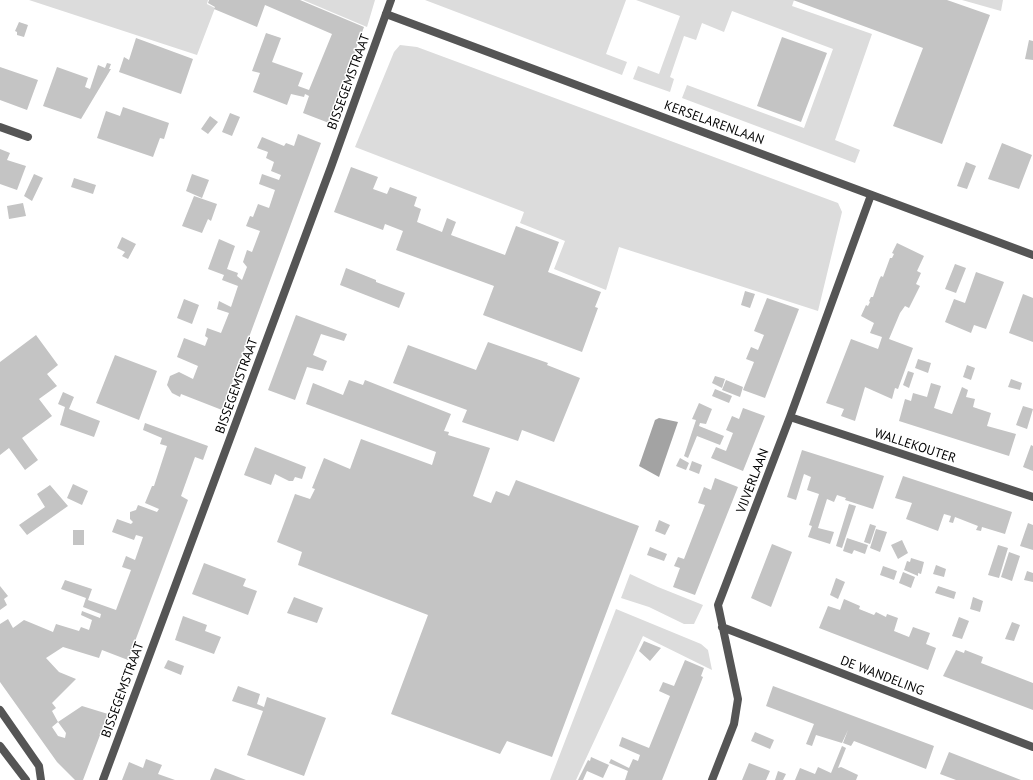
<!DOCTYPE html>
<html>
<head>
<meta charset="utf-8">
<style>
  body { margin:0 }
  canvas { display:block; background:#fff }
</style>
</head>
<body>
<canvas width="1033" height="780"></canvas>
<script>
const g = document.querySelector('canvas').getContext('2d');
g.lineJoin = 'round';
function fill(path, color) { g.fillStyle = color; g.fill(path, 'evenodd'); }
const poly = rows => new Path2D(rows.map(r => 'M' + r).join(''));
function stroke(path, color, width, dash) { g.strokeStyle = color; g.lineWidth = width; g.lineCap = dash ? 'butt' : 'round'; g.setLineDash(dash || []); g.stroke(path); }
function write(font, color, halo, rows, align = 'center') {
  g.font = font + ' "PT Sans",sans-serif'; g.lineWidth = 3; g.setLineDash([]); g.textBaseline = 'middle'; g.strokeStyle = halo; g.fillStyle = color; for (const [text, x, y, turn = 0] of rows) {
    g.save(); g.translate(x, y); g.rotate((+turn || 0) * Math.PI / 180); g.textAlign = isNaN(turn) ? turn : align; if (halo) g.strokeText(text, 0, 0); g.fillText(text, 0, 0); g.restore();
  }
}
fill(poly([
  [29,0,208,0,207,4,215,8,197,55],
  [303,0,375,0,367,27],
  [425,0,626,0,606,54,627,62,622,75],
  [636,0,794,0,792,6,872,34,835,140,860,150,855,163,682,98,687,85,804,128,833,49,732,11,724,32,702,23,696,40,684,36,670,77,674,79,670,92,633,79,638,66,659,74,680,16],
  [962,0,1003,0,1001,11],
  [400,45,417,47,838,203,842,212,818,311,619,247,606,290,554,269,565,241,520,223,524,212,355,147,394,52],
  [630,574,658,587,703,605,694,624,684,624,649,607,621,598],
  [616,609,701,644,708,650,712,670,643,636,576,780,550,780]
]), '#dcdcdc');
fill(poly([
  [659,418,678,422,659,477,639,466,655,420]
]), '#a3a3a3');
fill(poly([
  [209,0,300,0,364,27,329,123,303,113,309,96,305,94,304,97,291,94,287,105,253,92,260,73,252,71,266,33,281,38,272,62,303,73,298,86,309,90,332,34,265,5,257,27,214,9,215,7,208,3],
  [793,0,947,0,990,15,942,144,893,126,923,48],
  [19,22,28,25,24,37,17,35,17,32,15,31],
  [782,37,827,53,801,122,757,106],
  [136,38,193,59,181,94,119,72,124,57,129,60],
  [1029,40,1033,41,1033,60,1025,59],
  [107,63,111,64,109,69,111,69,81,119,43,106,57,67,88,78,85,87,90,89,98,65,105,68],
  [0,67,38,80,27,110,0,100],
  [123,107,169,123,164,139,160,138,153,157,97,138,106,111,120,116],
  [230,113,240,117,232,136,222,132],
  [210,116,218,122,208,134,201,129],
  [298,134,321,143,222,410,181,394,180,397,172,393,167,385,170,376,179,372,193,379,198,366,177,357,184,338,205,346,208,338,205,336,207,328,221,333,229,313,217,309,219,301,231,307,238,286,222,280,224,275,208,269,219,239,235,246,227,269,238,273,237,276,242,280,247,267,243,262,247,250,252,252,260,231,246,226,250,216,253,217,258,204,269,208,275,190,259,184,262,174,279,180,281,175,271,171,274,162,266,158,268,152,257,148,262,137,284,146,286,143,294,146],
  [1002,143,1032,155,1019,189,988,179],
  [0,149,10,153,7,160,26,166,17,190,0,184],
  [966,162,976,166,967,189,957,186],
  [351,167,378,177,373,189,387,194,390,187,417,197,414,206,421,209,417,222,442,232,447,218,456,222,451,235,505,255,516,226,559,242,548,272,601,292,595,307,598,308,582,352,483,315,494,286,396,250,403,231,385,224,383,230,334,212],
  [34,174,43,178,32,201,24,196],
  [192,174,209,180,202,198,186,191],
  [74,178,96,185,93,194,71,187],
  [194,196,217,204,211,221,208,219,202,233,182,226],
  [23,203,26,216,9,219,7,206],
  [122,237,136,244,128,259,122,256,125,252,117,248],
  [897,243,924,256,917,271,921,273,916,284,920,286,909,308,905,306,900,313,889,339,913,348,898,389,895,388,892,399,865,387,855,421,841,416,844,409,826,403,851,339,878,349,882,337,870,333,874,323,861,316,866,305,868,306,870,302,869,301,871,297,873,297,879,280,881,276,883,277,890,258,892,258,894,254,892,253],
  [955,264,966,268,956,293,945,289],
  [346,268,376,280,376,282,405,293,399,308,340,285],
  [976,272,1004,282,986,329,974,325,971,333,945,322,954,299,965,303],
  [745,291,755,294,750,308,741,305],
  [1023,294,1033,298,1033,342,1009,333],
  [767,298,799,309,765,398,743,390,754,362,746,359,751,347,758,350,764,335,754,331],
  [184,299,199,305,192,324,177,318],
  [296,315,347,334,344,341,321,334,313,355,327,361,323,371,307,367,295,400,268,390],
  [36,335,58,365,47,374,57,386,39,399,52,416,22,438,38,460,25,470,9,448,0,455,0,362],
  [488,342,548,363,547,365,580,378,554,442,522,430,518,441,462,422,467,410,393,383,408,345,476,370],
  [115,355,157,371,139,420,96,403],
  [918,359,931,363,928,373,915,368],
  [967,365,975,368,971,380,963,377],
  [908,371,914,373,909,388,903,385],
  [715,376,725,379,722,388,712,383],
  [1011,379,1022,383,1020,390,1008,387],
  [349,380,363,385,365,380,451,414,444,431,449,432,448,435,490,448,473,496,491,503,496,491,509,496,516,480,639,526,552,757,507,741,500,754,391,714,428,615,298,565,302,552,277,542,295,494,310,499,315,489,312,488,324,458,350,469,361,439,432,465,436,452,306,404,313,383,343,395],
  [726,380,743,387,740,397,722,390],
  [931,383,941,386,934,408,952,414,962,387,968,390,966,397,975,399,973,407,991,413,987,426,1016,434,1009,456,899,421,905,399,911,401,913,393,927,397],
  [715,389,732,396,729,403,712,396],
  [63,392,74,397,69,409,100,421,94,437,60,425,65,407,58,404],
  [699,403,712,409,706,424,700,423,699,426,724,436,720,445,697,436,688,458,684,456,696,420,692,419],
  [1023,406,1033,409,1027,429,1016,425],
  [743,408,765,416,743,471,711,458,716,447,726,451,733,433,726,430,732,416,739,419],
  [145,423,208,446,203,460,195,457,181,496,188,500,128,660,102,650,99,658,63,647,46,658,59,672,76,679,52,703,56,708,52,711,58,722,52,727,58,736,65,738,66,733,58,722,82,706,108,714,83,780,75,780,57,762,0,682,0,624,8,619,13,628,24,620,53,632,56,624,79,631,81,627,89,630,92,620,81,615,82,611,100,618,101,614,83,607,86,598,61,589,65,580,92,589,88,600,116,610,131,570,122,567,126,556,135,560,143,537,136,535,134,540,112,532,117,519,131,524,133,522,130,519,130,512,136,510,138,505,157,512,159,509,145,503,152,486,154,486,167,446,160,444,162,438,143,430],
  [1031,445,1033,446,1033,471,1023,467],
  [255,447,306,467,302,479,295,477,293,481,289,481,275,474,271,485,244,475],
  [802,450,884,476,873,509,845,500,846,498,837,495,834,502,827,499,818,528,834,532,830,544,808,537,812,526,809,525,819,494,807,490,811,477,804,474,796,500,787,497],
  [680,458,689,463,686,470,676,466],
  [692,461,702,465,699,474,689,470],
  [903,476,1012,512,1005,534,982,527,981,531,976,530,978,526,955,517,953,523,949,522,951,516,944,514,938,531,906,519,912,503,895,498],
  [715,478,738,487,695,595,673,587,680,568,674,566,678,557,684,559,705,505,698,503,704,487,711,490],
  [73,484,88,491,82,505,67,498],
  [50,485,68,506,27,535,19,525,45,507,37,494],
  [849,504,856,506,842,548,836,546],
  [659,520,670,525,665,535,655,531],
  [1028,523,1033,525,1033,550,1020,546],
  [870,524,876,526,870,544,864,542],
  [876,529,887,532,880,552,870,548],
  [73,530,84,530,84,545,73,545],
  [847,538,868,545,865,554,854,550,852,554,843,551],
  [902,540,908,553,898,559,891,545],
  [772,544,792,552,771,607,751,598],
  [998,545,1008,548,999,578,988,575],
  [650,547,667,554,664,561,647,555],
  [1009,552,1020,556,1012,581,1001,577],
  [911,558,924,562,921,574,918,573,918,576,904,570,907,561,910,562],
  [204,563,246,579,243,586,257,591,248,615,192,594],
  [936,565,946,569,944,577,933,574],
  [883,566,897,571,894,580,880,575],
  [1027,571,1033,573,1033,582,1024,580],
  [903,572,915,577,911,588,899,583],
  [836,578,845,582,838,599,830,595],
  [0,586,8,596,4,599,7,605,0,610],
  [938,586,956,592,954,599,935,593],
  [294,597,323,608,317,623,287,613],
  [973,597,983,601,980,612,970,609],
  [844,599,860,606,859,609,874,615,876,612,886,617,887,614,898,618,894,631,909,637,913,627,930,633,926,644,936,648,928,670,819,628,828,606,840,610],
  [183,616,207,625,205,631,221,637,214,654,175,640],
  [959,617,969,621,962,639,952,636],
  [1012,622,1020,625,1014,641,1005,639],
  [644,641,661,648,650,661,639,651],
  [956,650,964,653,965,650,983,657,981,663,1033,683,1033,710,943,676],
  [168,660,184,666,181,675,164,668],
  [685,660,704,668,701,676,703,677,662,780,625,780,628,771,609,763,611,759,629,768,633,759,638,761,640,755,619,746,622,737,649,748,670,696,659,691,663,682,674,686],
  [238,686,260,694,257,704,264,707,267,697,326,718,304,776,247,755,263,711,232,701],
  [773,686,934,746,926,769,854,741,851,746,843,743,848,730,842,743,816,735,812,746,806,744,814,724,766,706],
  [755,732,774,740,770,749,751,741],
  [842,746,846,748,838,768,841,767,858,775,856,780,795,780,800,768,815,774,818,767,831,773],
  [949,752,1021,780,956,780,940,774],
  [591,757,609,765,603,778,587,771,583,780,578,780,588,760,590,761],
  [146,759,162,765,158,774,175,780,122,780,129,762,143,768],
  [749,763,770,771,766,780,742,780],
  [215,768,246,780,210,780],
  [778,771,786,774,783,780,775,780]
]), '#c4c4c4');
stroke(poly([
  [386,14,1033,255],
  [0,127,28,137],
  [790,417,1033,497],
  [722,627,1033,747],
  [0,710,39,766,41,780],
  [712,780,734,724,738,699,718,605,790,417,871,195]
]), '#555', 8);
stroke(poly([
  [0,746,26,780],
  [103,780,331,167,391,0]
]), '#555', 8);
write('13px', '#000', '#fff', [
  ["BISSEGEMSTRAAT",349,82,-70],
  ["KERSELARENLAAN",714,123,20],
  ["BISSEGEMSTRAAT",237,386,-70],
  ["WALLEKOUTER",915,446,18],
  ["VIJVERLAAN",753,481,-69],
  ["DE WANDELING",882,676,21],
  ["BISSEGEMSTRAAT",123,690,-70]
]);
</script>
</body>
</html>
